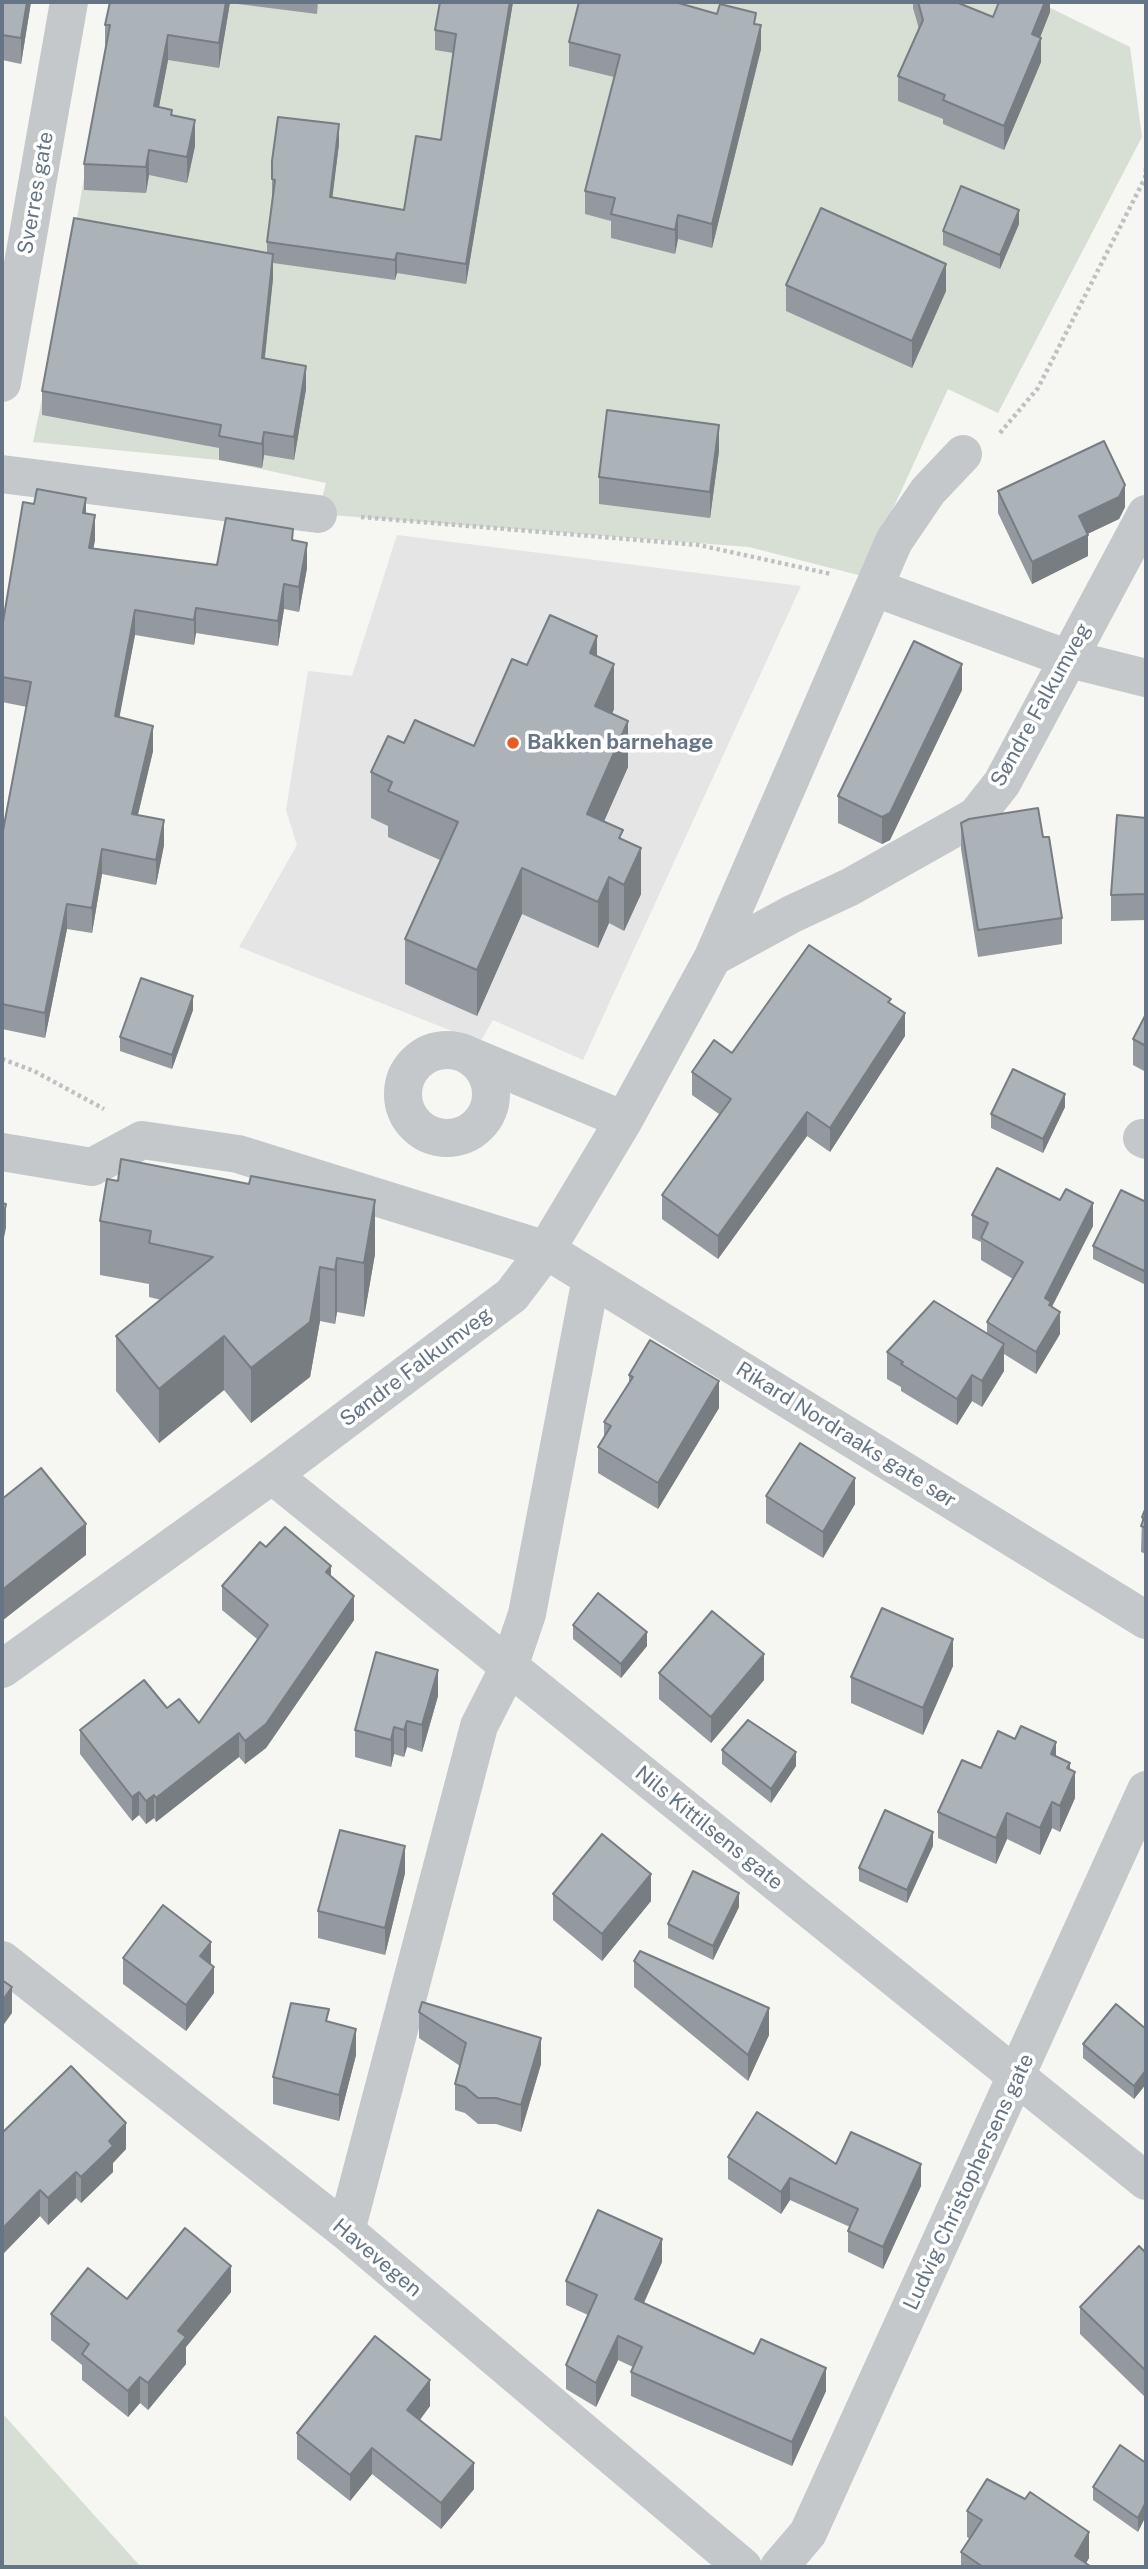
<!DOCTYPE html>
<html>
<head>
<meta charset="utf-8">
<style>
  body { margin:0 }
  #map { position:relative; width:1148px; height:2569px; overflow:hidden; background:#f6f6f3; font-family:"Public Sans",sans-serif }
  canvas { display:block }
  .frame { position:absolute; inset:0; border:4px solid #657585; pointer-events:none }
</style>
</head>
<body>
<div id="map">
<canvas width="1148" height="2569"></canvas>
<div class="frame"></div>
</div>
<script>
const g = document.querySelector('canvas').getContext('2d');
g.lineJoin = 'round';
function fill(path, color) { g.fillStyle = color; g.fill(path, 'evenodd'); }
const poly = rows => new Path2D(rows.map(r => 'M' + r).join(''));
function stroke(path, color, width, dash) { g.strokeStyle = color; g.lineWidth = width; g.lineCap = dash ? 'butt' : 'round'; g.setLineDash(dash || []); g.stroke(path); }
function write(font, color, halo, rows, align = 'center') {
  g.font = font + ' "Public Sans",sans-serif'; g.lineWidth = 7; g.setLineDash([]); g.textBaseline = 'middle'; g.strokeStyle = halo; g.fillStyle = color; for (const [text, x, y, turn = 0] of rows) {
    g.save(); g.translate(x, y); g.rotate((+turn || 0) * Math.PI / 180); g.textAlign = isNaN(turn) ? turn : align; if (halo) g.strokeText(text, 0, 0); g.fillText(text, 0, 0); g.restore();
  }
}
fill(poly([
  [397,535,801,586,583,1060,493,1020,480,1042,239,947,297,845,286,810,308,671,352,676]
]), '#e4e5e4');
fill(poly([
  [114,2,1038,2,1130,47,1142,137,998,413,948,389,862,576,749,547,318,514,326,483,219,460,33,442,65,289],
  [2,2413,141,2567,2,2567]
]), '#d7ded4');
stroke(poly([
  [1000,433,1038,388,1145,178,1146,168],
  [361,517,699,545,831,574],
  [2,1059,34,1071,104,1109]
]), '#bec0c2', 4.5, [3.5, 3.5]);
stroke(poly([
  [2,383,69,2],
  [2,474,318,514],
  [875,588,1066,658,1146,678],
  [713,957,792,914,850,887,976,816,1002,783,1146,514],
  '403 1094a44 44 0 1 1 88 0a44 44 0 1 1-88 0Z',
  [468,1055,624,1120],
  [1142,1138,1146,1140],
  [2,1152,92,1167,142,1140,238,1154,546,1250,1146,1620],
  [272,1475,1146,2181],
  [2,1669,272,1475,512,1295,546,1250,624,1120,713,957,894,541,928,491,963,454],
  [2,1960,346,2231,743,2567],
  [346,2231,479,1726,509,1667,527,1614,591,1278],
  [779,2567,808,2533,1146,1790]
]), '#c4c8cb', 38);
fill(poly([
  [2,2,31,2,21,64,2,60],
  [110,2,318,2,317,14,230,3,219,68,168,60,159,107,172,116,195,146,187,183,149,175,146,193,84,190,84,164,105,50,105,25],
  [440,2,513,2,466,284,397,273,395,280,273,263,273,278,265,358,306,389,294,460,264,455,262,468,219,460,219,448,42,415,42,391,267,253,267,242,272,199,272,161,339,144,332,197,404,210,441,140,453,53,435,50,435,30],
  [913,2,956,2,993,17,1050,2,1050,12,1040,37,1041,62,1004,150,943,124,943,119,898,101,898,76,919,29,913,8],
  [717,14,756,24,761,49,712,248,678,239,675,254,611,238,611,221,585,214,585,191,614,77,569,66,569,42],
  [1019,224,1000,269,943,245,943,231],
  [786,285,946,291,912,368,786,311],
  [719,451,710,518,599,504,599,477],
  [998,491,1125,507,1119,519,1087,534,1088,556,1032,584,998,513],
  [86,514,95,540,93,548,217,565,293,541,307,568,299,612,284,609,278,646,196,633,194,645,135,635,119,717,153,751,138,815,164,845,156,885,102,874,92,933,67,929,45,1038,2,1029,2,836,27,707,2,702,2,628],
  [597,656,614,709,612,714,628,767,604,821,623,840,641,894,624,931,609,923,598,948,522,914,477,1016,405,984,405,939,440,860,388,837,388,826,371,818,371,772,404,743,474,746,527,665],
  [962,690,890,840,882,844,838,823,838,796],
  [1146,818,1146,920,1111,921,1111,895],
  [961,823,1043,837,1062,918,1062,944,978,957,961,849],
  [891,1004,905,1036,830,1152,807,1136,718,1259,662,1219,662,1195,719,1114,692,1095,692,1072,732,1053],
  [193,1010,172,1069,120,1051,120,1037],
  [1146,1014,1146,1072,1133,1065,1133,1039],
  [1065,1107,1043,1153,991,1128,991,1114],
  [1146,1202,1144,1284,1093,1259,1093,1246],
  [972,1215,1093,1226,1052,1307,1060,1334,1036,1374,1004,1354,1004,1371,982,1407,972,1401,957,1425,901,1391,901,1387,887,1379,887,1352,987,1334,987,1322,1013,1279,981,1260,981,1242,972,1238],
  [100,1221,375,1254,364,1317,337,1312,335,1324,320,1321,310,1377,251,1423,224,1390,159,1443,116,1391,116,1336,161,1300,149,1297,149,1284,100,1275],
  [629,1375,719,1408,658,1509,598,1473,598,1447,604,1437,604,1422,629,1383],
  [766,1496,855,1504,823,1558,766,1523],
  [1146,1507,1146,1554,1141,1552,1142,1517],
  [266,1547,331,1576,354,1620,266,1748,245,1764,239,1757,156,1822,154,1818,146,1824,139,1815,132,1821,80,1754,80,1730,167,1708,199,1723,257,1639,222,1610,222,1586],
  [573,1625,647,1646,621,1678,573,1639],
  [953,1666,923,1735,851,1703,851,1677],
  [659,1673,764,1680,711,1743,659,1699],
  [438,1696,422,1752,407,1747,404,1757,394,1754,391,1767,355,1757,355,1730],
  [722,1750,796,1766,771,1803,722,1764],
  [1056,1757,1070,1769,1075,1798,1060,1832,1052,1828,1040,1855,1007,1839,996,1864,938,1838,938,1812,981,1768],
  [933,1846,907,1903,859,1881,859,1868],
  [405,1873,385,1955,318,1938,318,1911],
  [553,1894,651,1901,602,1961,553,1920],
  [739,1907,713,1960,668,1938,668,1924],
  [123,1958,211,1964,214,1993,186,2031,123,1984],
  [634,1961,769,2035,748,2081,634,1987],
  [419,2012,541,2064,521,2132,496,2124,478,2124,465,2113,455,2110,455,2084,460,2066,419,2038],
  [329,2022,356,2055,339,2121,273,2104,273,2077],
  [1146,2029,1146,2084,1134,2099,1083,2058,1083,2044],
  [2,2133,126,2149,113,2163,113,2172,81,2203,76,2198,48,2225,40,2216,2,2255],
  [728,2157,836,2164,921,2186,883,2269,848,2252,848,2231,850,2227,790,2200,781,2214,728,2179],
  [1146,2253,1146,2398,1080,2334,1080,2307],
  [662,2262,644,2303,826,2391,792,2466,631,2396,631,2372,633,2367,618,2360,596,2407,566,2389,566,2365,588,2315,566,2305,566,2281],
  [231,2292,186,2347,186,2364,148,2410,140,2403,128,2417,82,2380,82,2365,51,2340,51,2314,127,2299],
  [430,2406,420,2420,474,2489,441,2529,372,2474,350,2501,297,2459,297,2433],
  [1146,2463,1138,2532,1093,2500,1093,2487],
  [967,2511,1089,2558,1086,2563,1090,2567,961,2567,961,2552,970,2539,967,2537]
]), '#93999e');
fill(poly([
  [27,2,31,2,21,64,21,38],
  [226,2,230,2,219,68,219,43],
  [510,2,513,2,466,284,466,264],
  [1045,2,1050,2,1050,12,1032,58,1032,34],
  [761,25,761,49,712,248,712,224],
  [168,35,168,60,154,132,154,106],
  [1041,38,1041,62,1004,150,1004,126],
  [195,120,195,146,187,183,187,157],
  [339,124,339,144,330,217,330,197],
  [149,150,149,175,146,193,146,167],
  [1019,210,1019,224,1000,269,1000,255],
  [678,215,678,239,675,254,675,230],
  [397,253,397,273,395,280,395,260],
  [273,254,273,278,262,382,262,358],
  [946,264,946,291,912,368,912,341],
  [306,366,306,389,294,460,294,437],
  [719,425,719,451,710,518,710,492],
  [264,432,264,455,262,468,262,444],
  [1125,485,1125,507,1119,519,1079,538,1079,516],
  [86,498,86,523,83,513],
  [95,515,95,540,89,573,89,548],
  [1088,535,1088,556,1032,584,1032,562],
  [307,543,307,568,299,612,299,587],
  [284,584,284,609,278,646,278,621],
  [196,608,196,633,194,645,194,620],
  [135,610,135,635,115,741,115,716],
  [597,636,597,682,590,653],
  [614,664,614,709,595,752,595,706],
  [962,664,962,690,890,840,882,844,882,817],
  [628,721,628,767,587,860,587,814],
  [153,726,153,751,132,839,132,814],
  [164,820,164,845,156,885,156,860],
  [641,848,641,894,624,931,624,885],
  [102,849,102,874,92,933,92,908],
  [522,868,522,914,477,1016,477,970],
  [609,877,609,923,598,948,598,902],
  [67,904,67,929,45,1038,45,1013],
  [193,996,193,1010,172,1069,172,1055],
  [905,1013,905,1036,830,1152,830,1128],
  [1065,1094,1065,1107,1043,1153,1043,1139],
  [807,1112,807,1136,718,1259,718,1236],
  [375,1200,375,1254,364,1317,364,1263],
  [1093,1203,1093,1226,1051,1308,1045,1298],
  [6,1204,6,1228,2,1247,2,1223],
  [337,1258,337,1312,335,1324,335,1270],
  [1146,1266,1146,1280,1144,1284,1144,1271],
  [320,1267,320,1321,310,1377,251,1423,251,1368],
  [1060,1312,1060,1334,1036,1374,1036,1352],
  [224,1336,224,1390,159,1443,159,1389],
  [1004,1344,1004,1371,982,1407,982,1381],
  [972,1375,972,1401,957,1425,957,1399],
  [719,1381,719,1408,658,1509,658,1483],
  [855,1478,855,1504,823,1558,823,1532],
  [86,1524,86,1555,2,1621,2,1590],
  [331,1566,331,1590,326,1572],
  [354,1596,354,1620,266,1748,245,1764,245,1741],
  [647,1632,647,1646,621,1678,621,1664],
  [953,1639,953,1666,923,1735,923,1708],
  [764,1654,764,1680,711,1743,711,1717],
  [438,1670,438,1696,422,1752,422,1725],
  [407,1721,407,1747,404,1757,404,1730],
  [394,1727,394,1754,391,1767,391,1740],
  [239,1733,239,1757,156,1822,156,1798],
  [1056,1742,1056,1769,1051,1754],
  [796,1752,796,1766,771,1803,771,1789],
  [1070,1763,1070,1785,1075,1772,1075,1798,1060,1832,1060,1806,1067,1768],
  [139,1792,139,1815,132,1821,132,1797],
  [154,1795,154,1818,146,1824,146,1801],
  [1052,1802,1052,1828,1040,1855,1040,1828],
  [1007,1813,1007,1839,996,1864,996,1838],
  [933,1832,933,1846,907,1903,907,1890],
  [405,1846,405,1873,385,1955,385,1928],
  [651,1874,651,1901,602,1961,602,1934],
  [739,1893,739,1907,713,1960,713,1946],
  [211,1942,211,1968,200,1956],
  [214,1967,214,1993,186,2031,186,2005],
  [12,1987,12,2013,2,2027,2,2001],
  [769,2008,769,2035,748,2081,748,2055],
  [356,2029,356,2055,339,2121,339,2095],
  [541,2038,541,2064,521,2132,521,2105],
  [1146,2070,1146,2084,1134,2099,1134,2086],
  [126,2123,126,2149,113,2163,113,2172,81,2203,81,2177,109,2141],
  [921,2164,921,2186,883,2269,883,2247],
  [76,2172,76,2198,48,2225,48,2198],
  [790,2178,790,2200,781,2214,781,2192],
  [40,2190,40,2216,2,2255,2,2229],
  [662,2239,662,2262,635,2322,635,2299],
  [231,2266,231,2292,186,2347,186,2364,148,2410,148,2383,178,2331],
  [618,2336,618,2360,596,2407,596,2383],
  [826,2368,826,2391,792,2466,792,2442],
  [140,2377,140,2403,128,2417,128,2391],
  [430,2380,430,2406,407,2436,407,2410],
  [372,2448,372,2474,350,2501,350,2475],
  [474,2463,474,2489,441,2529,441,2503],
  [1146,2502,1146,2516,1138,2532,1138,2518],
  [1089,2532,1089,2558,1084,2567,1075,2556]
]), '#787d81');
const building = poly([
  [2,2,27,2,21,38,2,35,2,2],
  [110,2,226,2,219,43,168,35,154,106,172,110,171,115,195,120,187,157,149,150,146,167,84,164,110,25,105,25,110,2],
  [440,2,510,2,466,264,397,253,395,260,267,242,275,180,272,179,272,161,278,117,339,124,330,197,404,210,416,136,441,140,456,34,435,30,440,2],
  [579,2,675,2,717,14,720,4,756,13,754,24,761,25,712,224,678,215,675,230,611,214,615,198,585,191,620,55,569,42,579,2],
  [918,2,956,2,993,17,999,2,1045,2,1032,34,1041,38,1004,126,943,100,945,95,898,76,923,20,918,2],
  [961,186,1019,210,1000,255,943,231,961,186],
  [821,208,946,264,912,341,786,285,821,208],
  [74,218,273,254,262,358,306,366,294,437,264,432,262,444,219,436,221,425,42,391,74,218],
  [607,410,719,425,710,492,599,477,607,410],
  [1104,441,1125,485,1119,497,1079,516,1088,535,1032,562,998,491,1104,441],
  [37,489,86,498,83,513,95,515,89,548,217,565,226,518,293,529,292,540,307,543,299,587,284,584,278,621,196,608,194,620,135,610,115,716,153,726,132,814,164,820,156,860,102,849,92,908,67,904,45,1013,2,1004,2,836,31,682,2,677,2,628,23,502,34,504,37,489],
  [550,615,597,636,590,653,614,664,595,706,628,721,587,814,623,830,619,838,641,848,624,885,609,877,598,902,522,868,477,970,405,939,458,822,388,791,392,782,371,772,388,736,404,743,415,720,474,746,512,659,527,665,550,615],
  [914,641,962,664,890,813,882,817,838,796,914,641],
  [1038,808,1043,837,1049,837,1062,918,978,930,961,823,969,819,1038,808],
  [1117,815,1146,818,1146,894,1111,895,1117,815],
  [809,945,891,999,888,1002,905,1013,830,1128,807,1112,718,1236,662,1195,731,1099,692,1072,714,1040,732,1053,809,945],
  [141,978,193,996,172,1055,120,1037,141,978],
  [1146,1014,1146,1046,1133,1039,1146,1014],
  [1013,1069,1065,1094,1043,1139,991,1114,1013,1069],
  [121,1159,249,1184,251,1176,375,1200,364,1263,337,1258,335,1270,320,1267,310,1322,251,1368,224,1336,159,1389,116,1336,213,1257,149,1243,151,1231,100,1221,107,1179,118,1181,121,1159],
  [997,1168,1060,1200,1066,1189,1093,1203,1045,1298,1051,1302,1049,1305,1060,1312,1036,1352,987,1322,1023,1262,981,1238,988,1223,972,1215,997,1168],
  [1121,1190,1146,1202,1146,1266,1144,1271,1093,1246,1121,1190],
  [2,1203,6,1204,2,1223,2,1203],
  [934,1301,1004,1344,982,1381,972,1375,957,1399,901,1364,903,1362,887,1352,934,1301],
  [650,1340,719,1381,658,1483,598,1447,611,1426,604,1422,633,1377,629,1375,650,1340],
  [800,1443,855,1478,823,1532,766,1496,800,1443],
  [41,1468,86,1524,2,1590,2,1499,41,1468],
  [1146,1507,1146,1528,1141,1526,1144,1518,1142,1517,1146,1507],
  [285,1527,331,1566,326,1572,354,1596,266,1724,245,1741,239,1733,156,1798,154,1795,146,1801,139,1792,132,1797,80,1730,144,1680,167,1708,179,1699,199,1723,268,1625,222,1586,260,1542,266,1547,285,1527],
  [598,1593,647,1632,621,1664,573,1625,598,1593],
  [882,1608,953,1639,923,1708,851,1677,882,1608],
  [712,1611,764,1654,711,1717,659,1673,712,1611],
  [376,1652,438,1670,422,1725,407,1721,404,1730,394,1727,391,1740,355,1730,376,1652],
  [748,1720,796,1752,771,1789,722,1750,748,1720],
  [1021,1726,1056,1742,1051,1754,1070,1763,1067,1768,1075,1772,1060,1806,1052,1802,1040,1828,1007,1813,996,1838,938,1812,962,1760,981,1768,998,1731,1015,1739,1021,1726],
  [885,1810,933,1832,907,1890,859,1868,885,1810],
  [340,1830,405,1846,385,1928,318,1911,340,1830],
  [602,1834,651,1874,602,1934,553,1894,602,1834],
  [693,1871,739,1893,713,1946,668,1924,693,1871],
  [163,1905,211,1942,200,1956,214,1967,186,2005,123,1958,163,1905],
  [640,1951,769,2008,748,2055,634,1961,640,1951],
  [2,1980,12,1987,2,2001,2,1980],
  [422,2002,541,2038,521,2105,496,2098,478,2098,465,2087,455,2084,466,2043,419,2012,422,2002],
  [291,2003,329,2009,326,2021,356,2029,339,2095,273,2077,291,2003],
  [1116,2004,1146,2029,1146,2070,1134,2086,1083,2044,1116,2004],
  [71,2066,126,2123,109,2141,113,2146,81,2177,76,2172,48,2198,40,2190,2,2229,2,2133,71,2066],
  [757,2112,836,2164,851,2132,921,2164,883,2247,848,2231,858,2209,790,2178,781,2192,728,2157,757,2112],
  [598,2210,662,2239,635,2299,754,2354,761,2339,826,2368,792,2442,631,2372,642,2347,618,2336,596,2383,566,2365,597,2295,566,2281,598,2210],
  [185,2228,231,2266,178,2331,186,2337,148,2383,140,2377,128,2391,82,2354,89,2344,51,2314,88,2268,127,2299,185,2228],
  [1139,2246,1146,2253,1146,2371,1080,2307,1139,2246],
  [375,2336,430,2380,407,2410,474,2463,441,2503,372,2448,350,2475,297,2433,375,2336],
  [1120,2445,1146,2463,1146,2502,1138,2518,1093,2487,1120,2445],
  [987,2479,1025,2499,1030,2492,1089,2532,1075,2556,1090,2566,1089,2567,983,2567,961,2552,982,2520,967,2511,987,2479]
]);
fill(building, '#abb2b8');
stroke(building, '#787d81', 2);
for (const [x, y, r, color] of [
  [513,743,7,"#e75c23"]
]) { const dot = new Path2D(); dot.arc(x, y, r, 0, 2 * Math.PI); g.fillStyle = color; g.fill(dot); stroke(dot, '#fff', 2.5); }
write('21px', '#657585', '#fff', [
  ["Sverres gate",36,193,-80],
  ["Søndre Falkumveg",1041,705,-61],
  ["Søndre Falkumveg",416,1367,-37],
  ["Rikard Nordraaks gate sør",846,1435,32],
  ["Nils Kittilsens gate",709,1828,39],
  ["Ludvig Christophersens gate",969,2182,-65],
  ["Havevegen",377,2258,40]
]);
write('bold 21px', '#657585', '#fff', [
  ["Bakken barnehage",527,743]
], 'left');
</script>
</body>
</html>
